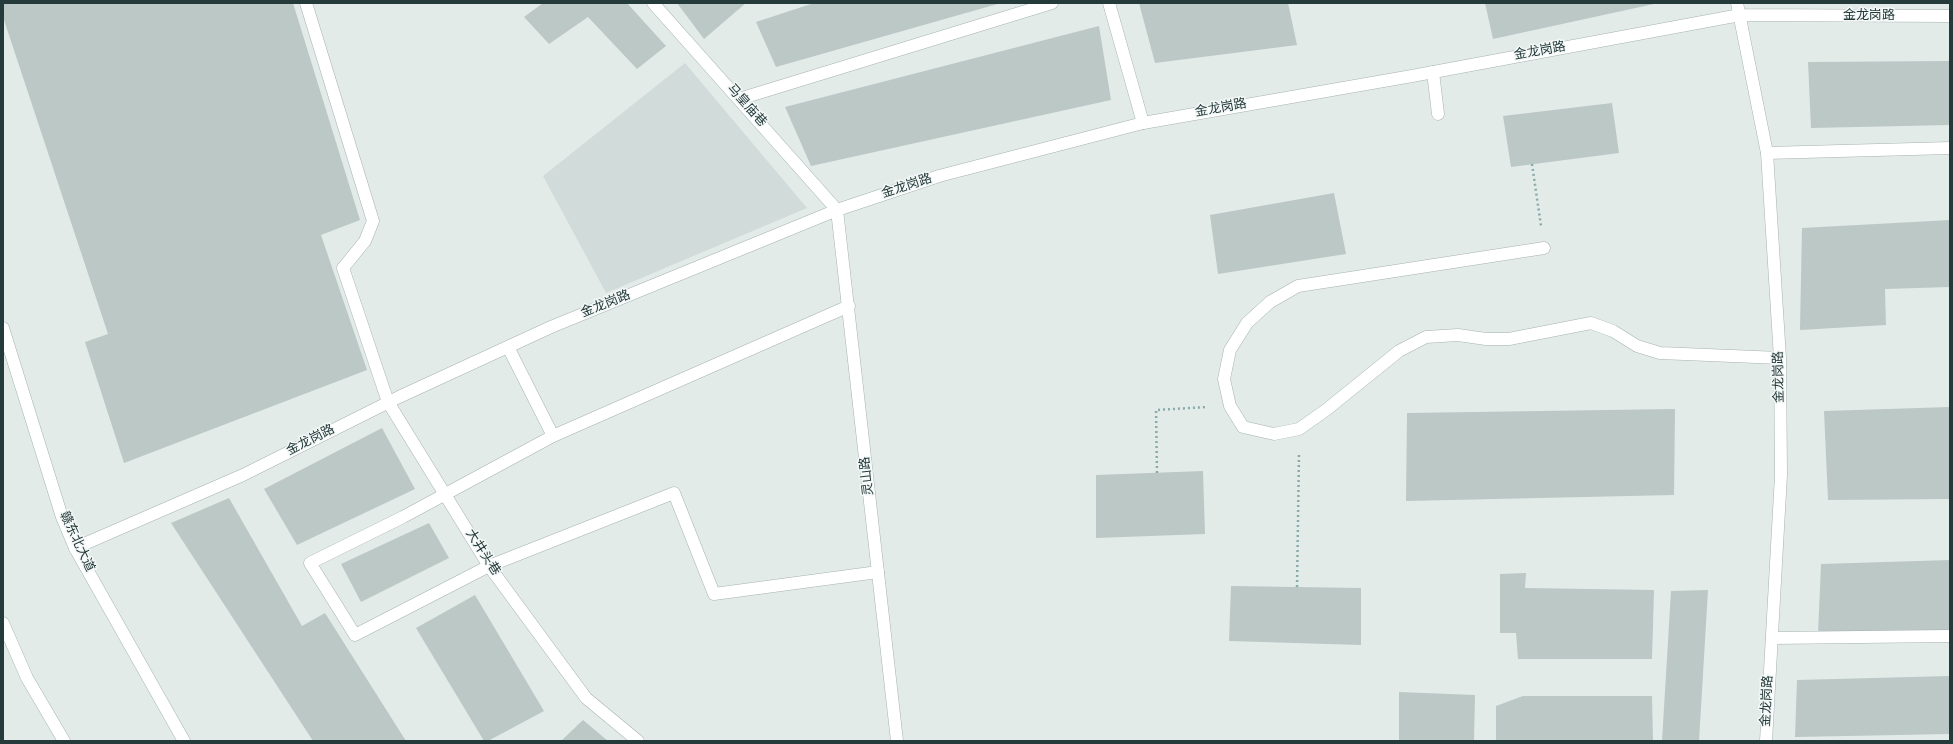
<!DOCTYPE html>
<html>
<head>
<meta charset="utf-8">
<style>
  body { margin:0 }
  #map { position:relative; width:1953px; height:744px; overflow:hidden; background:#e3ebe9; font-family:Overpass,sans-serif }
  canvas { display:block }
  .frame { position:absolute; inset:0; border:4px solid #253a3a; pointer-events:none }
</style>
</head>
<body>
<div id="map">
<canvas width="1953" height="744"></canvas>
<div class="frame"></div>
</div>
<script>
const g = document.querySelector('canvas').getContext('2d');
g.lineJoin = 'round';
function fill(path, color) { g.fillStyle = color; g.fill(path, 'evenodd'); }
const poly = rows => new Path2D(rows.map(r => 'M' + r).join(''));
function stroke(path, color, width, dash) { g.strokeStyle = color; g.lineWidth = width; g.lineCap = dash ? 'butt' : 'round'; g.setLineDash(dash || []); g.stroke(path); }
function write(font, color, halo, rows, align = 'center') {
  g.font = font + ' Overpass,"Noto Sans SC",sans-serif'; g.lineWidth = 3; g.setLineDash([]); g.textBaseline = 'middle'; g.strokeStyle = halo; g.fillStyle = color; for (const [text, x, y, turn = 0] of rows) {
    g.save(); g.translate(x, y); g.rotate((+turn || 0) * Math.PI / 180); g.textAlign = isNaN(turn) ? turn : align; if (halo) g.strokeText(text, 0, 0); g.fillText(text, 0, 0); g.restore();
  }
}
fill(poly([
  [685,63,807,208,606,293,543,176]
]), '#d1dbd9');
fill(poly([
  [3,3,293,3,360,220,321,235,367,370,124,463,85,342,108,334,3,17],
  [543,3,627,3,666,46,637,69,588,17,549,44,524,17],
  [677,3,746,3,704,39],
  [814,3,1001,3,776,67,756,22],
  [1139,3,1288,3,1297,45,1155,63],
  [1485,3,1654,3,1654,4,1493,39],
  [1099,26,1111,100,811,166,785,107],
  [1950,61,1950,125,1811,128,1808,62],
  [1612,103,1619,153,1511,167,1503,116],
  [1334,193,1346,254,1218,274,1210,215],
  [1950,220,1950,287,1885,289,1886,325,1800,330,1802,228],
  [1950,407,1950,499,1828,500,1824,411],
  [1675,409,1674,495,1406,501,1407,413],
  [382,428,415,489,297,545,264,489],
  [1203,471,1205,534,1096,538,1096,475],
  [229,498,302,626,325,613,406,741,313,741,171,523],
  [429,523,449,558,361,602,341,564],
  [1950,560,1950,630,1818,634,1821,564],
  [1526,573,1525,588,1654,590,1652,659,1518,659,1516,633,1500,633,1500,574],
  [1231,586,1361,588,1361,645,1229,641],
  [1708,590,1699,741,1662,741,1671,591],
  [475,595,544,711,488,741,484,741,416,628],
  [1950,676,1950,734,1795,737,1797,680],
  [1399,692,1475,695,1474,741,1399,741],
  [1523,696,1652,696,1653,741,1496,741,1496,706],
  [583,720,608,741,561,741]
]), '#bbc8c6');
const service = poly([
  [306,3,373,221,365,241,343,268,388,402,489,566,586,698,638,741],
  [653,3,837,210],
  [1109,3,1143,123],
  [1433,72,1438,114],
  [739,99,1052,3],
  [1767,153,1950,148],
  [508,347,553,436,849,306],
  [553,436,403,517,310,563,355,635,489,566,674,493,714,594,878,572],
  [1772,638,1950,636]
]);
const minor = poly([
  [1737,3,1767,153,1780,358,1781,475,1766,741],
  [837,210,897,741],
  [1544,248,1298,286,1270,302,1247,323,1230,350,1224,379,1230,406,1243,427,1274,434,1299,429,1326,410,1399,351,1426,337,1458,335,1486,339,1509,339,1591,323,1613,331,1637,346,1660,353,1780,358],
  [75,548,243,475,399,397,551,327,837,210,939,176,1143,123,1412,76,1740,15,1950,16]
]);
const secondary = poly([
  [3,328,62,517,75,548,184,741],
  [3,623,27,678,64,741]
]);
stroke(service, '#a6b2b1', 13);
stroke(minor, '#a6b2b1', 13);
stroke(secondary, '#a3b5b3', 13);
stroke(poly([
  [1532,164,1541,226],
  [1157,473,1156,410,1207,407],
  [1297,587,1299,453]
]), '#87aba9', 2.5, [2, 3]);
stroke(service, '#fff', 12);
stroke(minor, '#fff', 12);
stroke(secondary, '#fff', 12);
write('13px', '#253a3a', '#f3f8f7', [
  ["金龙岗路",1869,16],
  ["金龙岗路",1540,52,-10],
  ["马皇庙巷",746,106,48],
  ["金龙岗路",1221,109,-10],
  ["金龙岗路",907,187,-18],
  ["金龙岗路",606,305,-22],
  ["金龙岗路",1780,377,-91],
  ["金龙岗路",311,441,-27],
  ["灵山路",868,476,-96],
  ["赣东北大道",76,542,65],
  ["大井头巷",482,553,57],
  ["金龙岗路",1768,701,-87]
]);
</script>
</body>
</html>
